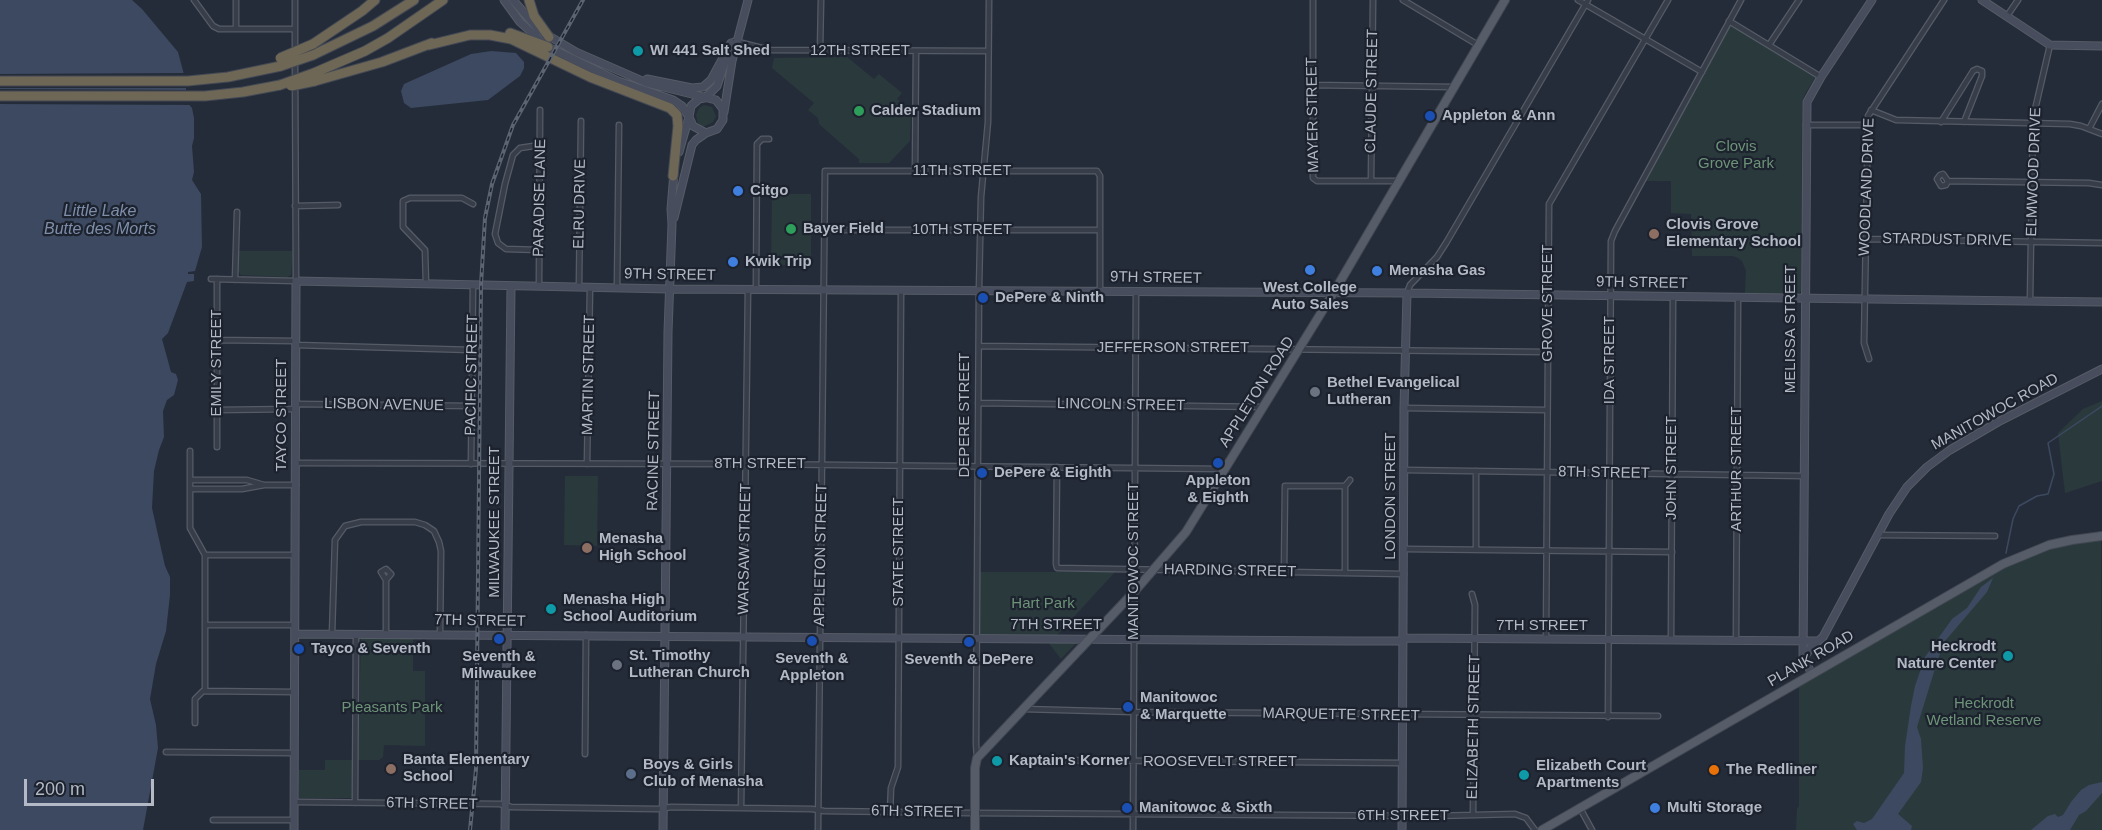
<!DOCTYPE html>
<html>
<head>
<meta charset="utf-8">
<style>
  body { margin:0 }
  #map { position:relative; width:2102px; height:830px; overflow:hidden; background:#252c39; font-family:Arial,sans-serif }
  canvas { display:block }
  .scale { position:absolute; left:24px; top:779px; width:130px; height:27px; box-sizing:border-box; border:3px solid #b3b9c5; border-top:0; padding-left:8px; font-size:18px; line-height:21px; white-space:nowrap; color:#b3b9c5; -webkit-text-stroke:4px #1d232e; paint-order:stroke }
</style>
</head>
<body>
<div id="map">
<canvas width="2102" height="830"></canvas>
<div class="scale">200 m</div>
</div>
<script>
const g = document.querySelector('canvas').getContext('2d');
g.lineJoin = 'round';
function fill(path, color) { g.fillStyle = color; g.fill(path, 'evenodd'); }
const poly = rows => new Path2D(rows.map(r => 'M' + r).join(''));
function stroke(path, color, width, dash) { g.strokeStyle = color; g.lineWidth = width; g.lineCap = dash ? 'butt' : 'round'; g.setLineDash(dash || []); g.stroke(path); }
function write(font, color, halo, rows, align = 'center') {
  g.font = font + ' Arial,sans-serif'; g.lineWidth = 4.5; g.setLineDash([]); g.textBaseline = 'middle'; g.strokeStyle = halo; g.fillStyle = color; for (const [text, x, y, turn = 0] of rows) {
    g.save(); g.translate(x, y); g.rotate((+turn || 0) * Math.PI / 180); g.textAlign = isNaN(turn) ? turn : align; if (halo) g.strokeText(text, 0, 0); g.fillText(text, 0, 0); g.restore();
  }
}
fill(poly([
  [1730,27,1733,27,1815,77,1805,94,1802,101,1801,291,1798,294,1745,293,1746,271,1742,261,1738,258,1733,256,1692,256,1691,214,1671,213,1671,181,1646,181],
  [847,57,874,79,879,74,902,93,897,99,911,112,910,141,889,163,859,163,859,159,819,124,818,118,808,110,814,103,772,68,774,58],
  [704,105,712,107,716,116,713,122,703,127,698,123,696,115,699,108],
  [772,194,811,194,811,266,771,265],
  [239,251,293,251,291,275,287,277,241,275,239,272],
  [2102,401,2102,481,2065,493,2058,433,2083,409],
  [565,476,598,476,597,546,564,545],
  [2101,539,2102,830,1796,830,1797,809,1799,806,1799,687,1860,649,2012,563,2066,543],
  [980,572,1115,572,1057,635,979,634],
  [361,637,413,637,413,671,425,671,425,746,384,745,383,757,379,760,358,760],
  [1048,642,1074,642,1075,644,1061,659],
  [325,760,352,760,352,798,299,798,298,770,325,770]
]), '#2a3a3c');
fill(poly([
  [0,0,132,0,142,9,178,52,186,82,186,101,192,108,194,118,194,138,192,146,194,172,192,180,201,194,202,247,195,271,188,272,188,274,194,274,194,281,187,282,168,333,162,339,171,372,176,374,178,380,174,395,167,400,163,411,164,437,159,450,154,471,152,508,165,566,170,577,170,595,166,631,156,664,150,699,156,725,158,748,143,830,0,830],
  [491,51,516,53,524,62,524,68,520,76,488,100,411,108,404,103,401,91,404,84,471,54],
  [1993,578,1987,592,1945,641,1938,659,1917,727,1921,739,1923,768,1921,782,1898,814,1912,826,1911,830,1857,830,1853,824,1857,821,1864,823,1872,819,1904,773,1905,746,1911,706,1915,686,1925,657,1952,619,1967,608,1981,587],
  [2102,782,2102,793,2086,811,2079,815,2070,830,2031,830,2048,816,2055,814,2058,817,2063,815,2071,802,2081,790,2089,785]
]), '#3c4960');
fill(poly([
  [187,73,189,88,0,88,0,74],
  [0,89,189,90,189,100,192,105,0,104]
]), '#252c39');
stroke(poly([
  [2006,553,2013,519,2019,506,2037,496,2048,494,2054,474,2048,443,2102,406]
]), '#3c4960', 1.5);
const street = poly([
  [194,0,213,26,219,29,295,29],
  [236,0,236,29],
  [295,0,295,51],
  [1313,0,1313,178,1317,181,1399,181],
  [1403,0,1478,45],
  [1578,0,1702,72],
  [2007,16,2018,0],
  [1729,21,1821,77],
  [734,41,770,50,988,51],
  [1769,45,1799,0],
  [820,51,821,0],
  [1312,85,1454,87],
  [1871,110,1896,120,2070,124,2081,126,2102,134],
  [1941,122,1973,71,1977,69,1982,71,1982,76,1964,122],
  [1806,125,1867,125],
  [2089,129,2102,104],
  [915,171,916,51],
  [1371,181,1373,0],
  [1948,181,1943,174,1940,175,1937,179,1941,186,1946,185,1948,181,2089,183,2102,185],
  [295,206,338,205],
  [824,230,1100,230],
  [1865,239,2102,243],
  [539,250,506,249,498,243,495,234,505,184,513,155,520,148,540,145],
  [211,279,296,281,295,60],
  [235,280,237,212],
  [426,284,425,250,403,227,403,201,410,198,462,198,473,204],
  [539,286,540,110],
  [579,287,581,121],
  [617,288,619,125],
  [756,289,757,144,762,139,769,139],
  [1407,293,1410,285,1437,257,1446,243,1588,0],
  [2030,301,2033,118,2050,45],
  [217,340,296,341],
  [296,345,472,350],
  [979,346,1548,352],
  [1869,359,1864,343,1868,116,1944,0],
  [978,403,1264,407],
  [296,404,472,406],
  [1404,408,1547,410],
  [216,410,296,409],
  [217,447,217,279],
  [190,451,190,528,205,555,205,691],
  [295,463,746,464,1225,469],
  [471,464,473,285],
  [587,464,590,287],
  [1057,467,1056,564,1057,568,1404,574],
  [1404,470,1804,476],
  [1476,471,1476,550],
  [190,480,247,480,264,485],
  [190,489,242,489,264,485,296,485],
  [1877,535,1995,536],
  [1404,549,1672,552],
  [205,555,295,555],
  [1284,572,1285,486,1345,486],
  [1345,573,1345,486,1350,480],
  [1472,594,1475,605,1473,815],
  [206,625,295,625],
  [332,634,335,540,345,526,361,522,415,522,425,525,434,531,439,542,441,551,440,634],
  [386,634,386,580,391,574,386,569,381,572,386,580],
  [1546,639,1549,204,1668,0],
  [1671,640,1673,296],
  [1736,641,1738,298],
  [1023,709,1133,712,1658,716],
  [1608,717,1611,241,1615,231,1741,0],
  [195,723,195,699,203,691,295,692],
  [166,752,294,753],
  [585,754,586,635],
  [977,758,976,744,979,289,981,197,988,122,989,0],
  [1037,760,1402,763],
  [294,802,500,804,511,807,658,809,671,807,812,809,824,811,970,813,1434,816,1515,814,1526,818,1535,830],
  [355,803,356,634],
  [741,808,748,289],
  [1580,808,1592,830],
  [890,812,891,788,898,767,901,290],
  [213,820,294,820],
  [818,830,825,171,1097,171,1100,176,1100,291],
  [1133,830,1136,291]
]);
const secondary = poly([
  [504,0,520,22,548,47,618,81,673,100,682,106,689,117],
  [513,0,539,30,576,52,647,83,716,100,723,109,723,120,717,129,706,133,693,126,689,117,691,106,699,99,704,98],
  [1982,0,2050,45,2102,46],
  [647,79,692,88,703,87,711,80,731,43],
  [705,98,717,86,726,59],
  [724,112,732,61,748,0],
  [679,152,689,117],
  [674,218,692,145,696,140,706,133],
  [295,634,1349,641,1399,641,1407,638,1817,641],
  [1803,659,1812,646,1823,637,1889,514,1907,487,1927,467,1950,450,1998,422,2102,369],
  [1812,674,1803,657,1807,102,1821,77,1872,0],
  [294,830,296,281,669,289,1407,293,2102,302],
  [505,830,511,286],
  [663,830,668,332,672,224,671,209,674,172],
  [1402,830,1404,408,1407,293]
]);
const primary = poly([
  [975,830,975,768,977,758,1134,592,1186,532,1334,292,1505,0],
  [1542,830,2003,564,2049,545,2072,540,2102,536]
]);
const highway = poly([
  [529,0,534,16,549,37],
  [510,33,548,47],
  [313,44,362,11,375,0],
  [429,45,470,35,490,35,511,39,590,77,670,108,677,115,678,126,673,176],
  [313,55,373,26,414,0],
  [314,73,365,51,388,38,443,0],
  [0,81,188,81,228,77,281,66],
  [315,81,382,62,432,43],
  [0,96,205,96,243,92,280,85]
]);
stroke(street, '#565c67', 7);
stroke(secondary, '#565c67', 9);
stroke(primary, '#414752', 10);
stroke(highway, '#434954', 11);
stroke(street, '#383e49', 4.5);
stroke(secondary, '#474d5c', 7);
stroke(primary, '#565d69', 8);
stroke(highway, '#6e6756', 9);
const rail = poly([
  [470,830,476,769,481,285,485,218,492,184,513,125,583,0]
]);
stroke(rail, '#5c6472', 4);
stroke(rail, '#1d232e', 1.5, [4.5]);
const highwayBridge = poly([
  [280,58,313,44],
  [281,66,313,55],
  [280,85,314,73],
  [291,86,315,81]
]);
stroke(highwayBridge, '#434954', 11, []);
stroke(highwayBridge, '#6e6756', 9);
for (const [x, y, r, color] of [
  [638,51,6,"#0f9aa8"],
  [859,111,6,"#2e9e5b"],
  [1430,116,6,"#1a4fb4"],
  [738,191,6,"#3f7fe0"],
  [791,229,6,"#2e9e5b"],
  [1654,234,6,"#8d6e63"],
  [733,262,6,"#3f7fe0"],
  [1310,270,6,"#3f7fe0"],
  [1377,271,6,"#3f7fe0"],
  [983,298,6,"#1a4fb4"],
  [1315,392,6,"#6b7280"],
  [1218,463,6,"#1a4fb4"],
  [982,473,6,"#1a4fb4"],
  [587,548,6,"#8d6e63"],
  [551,609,6,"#0f9aa8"],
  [499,639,6,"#1a4fb4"],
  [812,641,6,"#1a4fb4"],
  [969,642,6,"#1a4fb4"],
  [299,649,6,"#1a4fb4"],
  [2008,656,6,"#0f9aa8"],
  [617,665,6,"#6b7280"],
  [1128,707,6,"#1a4fb4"],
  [997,761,6,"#0f9aa8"],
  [391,769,6,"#8d6e63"],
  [1714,770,6,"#e8710a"],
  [631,774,6,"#5c6f8a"],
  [1524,775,6,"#0f9aa8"],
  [1127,808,6,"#1a4fb4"],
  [1655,808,6,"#3f7fe0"]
]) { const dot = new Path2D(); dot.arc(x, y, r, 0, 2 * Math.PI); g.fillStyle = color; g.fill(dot); stroke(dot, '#1d232e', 2); }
write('bold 15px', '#b3b9c5', '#1d232e', [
  ["WI 441 Salt Shed",650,51],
  ["Calder Stadium",871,111],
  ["Appleton & Ann",1442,116],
  ["Citgo",750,191],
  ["Clovis Grove",1666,225],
  ["Elementary School",1666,242],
  ["Bayer Field",803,229],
  ["Kwik Trip",745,262],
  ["Menasha Gas",1389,271],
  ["West College",1310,288,"center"],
  ["Auto Sales",1310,305,"center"],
  ["DePere & Ninth",995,298],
  ["Bethel Evangelical",1327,383],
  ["Lutheran",1327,400],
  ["DePere & Eighth",994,473],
  ["Appleton",1218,481,"center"],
  ["& Eighth",1218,498,"center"],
  ["Menasha",599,539],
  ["High School",599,556],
  ["Menasha High",563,600],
  ["School Auditorium",563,617],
  ["Heckrodt",1996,647,"right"],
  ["Nature Center",1996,664,"right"],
  ["Tayco & Seventh",311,649],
  ["St. Timothy",629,656],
  ["Lutheran Church",629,673],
  ["Seventh &",499,657,"center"],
  ["Milwaukee",499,674,"center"],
  ["Seventh &",812,659,"center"],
  ["Appleton",812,676,"center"],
  ["Seventh & DePere",969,660,"center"],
  ["Manitowoc",1140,698],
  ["& Marquette",1140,715],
  ["Banta Elementary",403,760],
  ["School",403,777],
  ["Kaptain's Korner",1009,761],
  ["Boys & Girls",643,765],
  ["Club of Menasha",643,782],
  ["Elizabeth Court",1536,766],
  ["Apartments",1536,783],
  ["The Redliner",1726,770],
  ["Manitowoc & Sixth",1139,808],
  ["Multi Storage",1667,808]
], 'left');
write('15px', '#b3b9c5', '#1d232e', [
  ["12TH STREET",860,51],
  ["CLAUDE STREET",1372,91,-89],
  ["MAYER STREET",1313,115,-91],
  ["11TH STREET",962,171],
  ["ELMWOOD DRIVE",2034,172,-88],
  ["WOODLAND DRIVE",1867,187,-88],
  ["PARADISE LANE",540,198,-89],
  ["ELRU DRIVE",580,204,-89],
  ["10TH STREET",962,230],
  ["STARDUST DRIVE",1947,240,1],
  ["9TH STREET",670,275,1],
  ["9TH STREET",1156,278,1],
  ["9TH STREET",1642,283,1],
  ["GROVE STREET",1548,303,-90],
  ["MELISSA STREET",1791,329,-90],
  ["JEFFERSON STREET",1173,348],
  ["IDA STREET",1610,360,-90],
  ["EMILY STREET",217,363,-90],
  ["PACIFIC STREET",472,375,-89],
  ["MARTIN STREET",589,375,-89],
  ["APPLETON ROAD",1257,392,-58],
  ["LISBON AVENUE",384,405,1],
  ["LINCOLN STREET",1121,405,1],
  ["MANITOWOC ROAD",1995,412,-29],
  ["TAYCO STREET",282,415,-90],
  ["DEPERE STREET",965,415,-90],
  ["RACINE STREET",654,451,-89],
  ["8TH STREET",760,464],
  ["JOHN STREET",1672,468,-90],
  ["ARTHUR STREET",1737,469,-90],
  ["8TH STREET",1604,473,1],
  ["LONDON STREET",1391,496,-90],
  ["MILWAUKEE STREET",495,522,-90],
  ["WARSAW STREET",745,549,-89],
  ["STATE STREET",899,552,-90],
  ["APPLETON STREET",821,555,-89],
  ["MANITOWOC STREET",1134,561,-90],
  ["HARDING STREET",1230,571,1],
  ["7TH STREET",480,621,1],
  ["7TH STREET",1056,625],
  ["7TH STREET",1542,626],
  ["PLANK ROAD",1811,659,-30],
  ["MARQUETTE STREET",1341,715,1],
  ["ELIZABETH STREET",1474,727,-89],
  ["ROOSEVELT STREET",1220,762],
  ["6TH STREET",432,804,1],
  ["6TH STREET",917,812,1],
  ["6TH STREET",1403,816]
]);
write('15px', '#6d9378', '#1d232e', [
  ["Clovis",1736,147],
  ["Grove Park",1736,164],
  ["Hart Park",1043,604],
  ["Heckrodt",1984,704],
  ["Wetland Reserve",1984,721],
  ["Pleasants Park",392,708]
]);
write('italic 16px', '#7e8eaa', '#1d232e', [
  ["Little Lake",100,212],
  ["Butte des Morts",100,230]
]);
</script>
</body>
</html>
